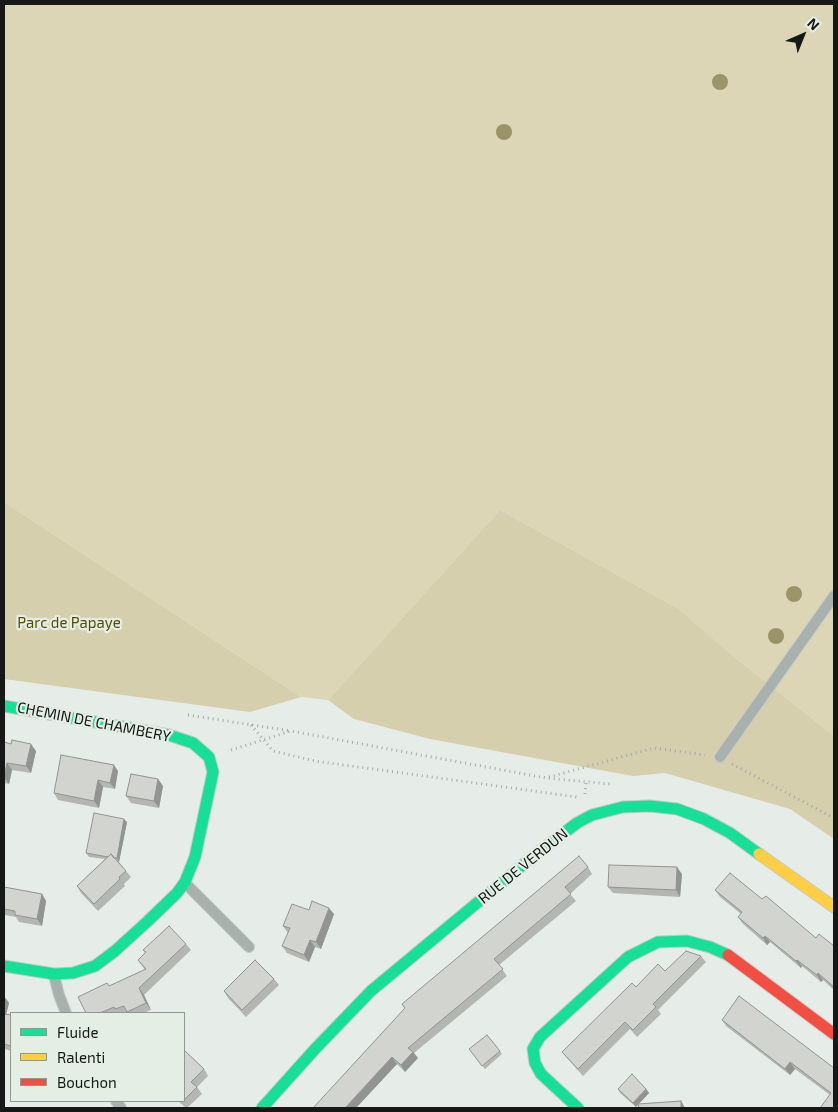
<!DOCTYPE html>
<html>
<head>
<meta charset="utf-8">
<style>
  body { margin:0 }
  #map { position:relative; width:838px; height:1112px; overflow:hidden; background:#e6ece7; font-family:"Exo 2",sans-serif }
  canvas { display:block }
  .frame { position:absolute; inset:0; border:5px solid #151816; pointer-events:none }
  .legend { position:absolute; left:10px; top:1012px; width:175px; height:90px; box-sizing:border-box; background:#e4eee5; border:1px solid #919892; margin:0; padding:6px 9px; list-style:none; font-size:15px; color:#151816 }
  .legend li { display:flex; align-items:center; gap:10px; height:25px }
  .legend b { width:25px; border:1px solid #919892 }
  .north { position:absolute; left:778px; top:10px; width:50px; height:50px; -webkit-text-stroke:4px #e4eee5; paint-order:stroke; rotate:44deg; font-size:14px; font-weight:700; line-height:20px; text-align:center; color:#151816 }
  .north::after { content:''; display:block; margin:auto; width:18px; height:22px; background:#151816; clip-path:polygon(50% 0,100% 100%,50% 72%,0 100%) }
</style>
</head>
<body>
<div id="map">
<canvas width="838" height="1112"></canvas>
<div class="frame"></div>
<ul class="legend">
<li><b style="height:6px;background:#16e098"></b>Fluide</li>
<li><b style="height:6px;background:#ffcf43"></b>Ralenti</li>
<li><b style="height:6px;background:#f24e42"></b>Bouchon</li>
</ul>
<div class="north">N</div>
</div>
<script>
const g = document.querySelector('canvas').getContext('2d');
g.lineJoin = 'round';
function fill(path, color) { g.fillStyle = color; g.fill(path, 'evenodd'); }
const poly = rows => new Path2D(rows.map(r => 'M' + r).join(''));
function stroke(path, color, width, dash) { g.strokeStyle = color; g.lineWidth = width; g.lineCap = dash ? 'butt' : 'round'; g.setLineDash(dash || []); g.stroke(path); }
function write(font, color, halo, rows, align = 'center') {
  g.font = font + ' "Exo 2",sans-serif'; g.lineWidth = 4.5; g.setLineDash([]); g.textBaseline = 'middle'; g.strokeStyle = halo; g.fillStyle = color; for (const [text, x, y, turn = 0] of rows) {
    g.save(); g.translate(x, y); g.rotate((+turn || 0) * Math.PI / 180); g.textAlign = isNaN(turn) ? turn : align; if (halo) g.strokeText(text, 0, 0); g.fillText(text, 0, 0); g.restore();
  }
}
fill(poly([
  [4,4,834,4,834,736,733,656,679,609,500,510,328,700,301,697,4,502]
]), '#dcd6b6');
fill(poly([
  [4,502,301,697,250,712,4,679],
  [500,510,679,609,733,656,834,736,834,839,790,809,665,773,633,776,430,739,354,719,328,700]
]), '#d5cfae');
const lane = poly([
  [720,757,834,596],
  [185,883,249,947],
  [54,975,59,995,66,1013],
  [116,1101,121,1108]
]);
const fast = poly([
  [4,706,169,735,193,743,209,757,213,772,195,857,185,882,177,893,148,921,115,951,95,966,73,973,54,974,4,966],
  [262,1108,316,1048,371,991,536,854,577,823,592,815,623,807,650,806,677,809,704,819,730,833,759,854],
  [578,1108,541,1074,535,1063,533,1049,540,1037,628,957,658,942,687,941,710,947,728,955]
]);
const slow = poly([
  [759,854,834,907]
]);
const jam = poly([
  [728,955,834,1034]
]);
stroke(lane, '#c5c9c6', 12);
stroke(fast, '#c5c9c6', 13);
stroke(slow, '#c5c9c6', 13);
stroke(jam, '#c5c9c6', 13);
stroke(poly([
  [188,715,291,731],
  [251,725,273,751,315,761,577,797],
  [231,750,291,731,546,778,610,784],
  [732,764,834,818],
  [549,777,654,748,705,755],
  [585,794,586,782]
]), '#a5aca9', 3, [1, 4]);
stroke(lane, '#a9b1ae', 10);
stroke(fast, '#16e098', 11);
stroke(slow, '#ffcf43', 11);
stroke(jam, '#f24e42', 11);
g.fillStyle = '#9a9468';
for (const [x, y] of [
  [720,82],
  [504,132],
  [794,594],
  [776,636]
]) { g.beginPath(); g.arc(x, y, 8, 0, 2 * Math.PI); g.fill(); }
fill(poly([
  [4,742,36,751,31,773,12,770,9,784,4,783],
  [118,771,115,789,103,787,99,808,58,800,54,793],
  [158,779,163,786,159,808,131,803,126,796],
  [127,822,119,862,118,861,126,871,131,877,124,884,125,886,98,911,81,893,77,886,105,859,89,857,86,853],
  [588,867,592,874,570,894,576,901,499,965,507,976,414,1053,418,1058,405,1072,397,1064,356,1108,405,1009,402,1004],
  [682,874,680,897,613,893,608,887],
  [4,887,42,894,46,901,42,926,19,922,16,917,4,915],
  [715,890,762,899,816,938,834,946,834,990,823,980,821,982,802,966,801,968,770,942,767,945,743,924,738,917,741,914,720,897],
  [309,910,334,914,321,949,315,947,309,962,287,953,282,946,288,933,283,926],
  [186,944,191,950,144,995,151,1010,143,1013,86,1013,109,986,145,970,138,960,145,953,143,950],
  [701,956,706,962,658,1010,661,1014,637,1037,630,1029,583,1076,567,1058,562,1052,665,971],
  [274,979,279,985,246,1017,228,998,224,991],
  [4,996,9,1003,6,1014,11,1015,11,1051,4,1049],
  [722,1020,834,1068,834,1108,830,1095,795,1069,790,1075,726,1026],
  [469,1049,500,1051,502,1054,485,1069],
  [184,1051,204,1069,208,1076,197,1087,202,1094,187,1108,186,1108,178,1101,184,1101],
  [618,1089,646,1089,649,1093,638,1104,681,1101,685,1108,639,1108,638,1104,636,1107,620,1093]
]), '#b4b6b2');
fill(poly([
  [31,744,36,751,31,773,26,766],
  [7,763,12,770,9,784,4,777],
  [114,765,118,771,115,789,110,783],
  [158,779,163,786,159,808,154,801],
  [98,780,103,787,99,808,94,801],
  [124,819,127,822,119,862,117,858],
  [677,867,682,874,680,897,676,890],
  [42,894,46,901,42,926,37,919],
  [329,908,334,914,321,949,316,942],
  [765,936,770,942,767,945,763,938],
  [310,940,315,947,309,962,304,955],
  [797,960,802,966,801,968,796,961],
  [818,973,823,980,821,982,817,975],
  [139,988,144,995,151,1010,146,1003],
  [4,996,9,1003,5,1019,4,1018],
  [413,1052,418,1058,405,1072,401,1065],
  [392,1057,397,1064,356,1108,345,1108],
  [790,1062,795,1069,790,1075,785,1069],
  [646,1089,649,1093,636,1107,633,1103],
  [681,1101,685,1108,681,1108]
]), '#929491');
const building = poly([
  [12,740,31,744,26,766,7,763,4,777,4,742,11,744,12,740],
  [61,755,114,765,110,783,98,780,94,801,54,793,61,755],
  [131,774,158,779,154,801,126,796,131,774],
  [94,813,124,819,117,858,114,858,111,854,108,857,86,853,94,813],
  [111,854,126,871,119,877,120,879,94,904,77,886,111,854],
  [579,856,588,867,565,887,571,894,494,959,503,969,408,1048,413,1052,401,1065,392,1057,345,1108,313,1108,405,1008,402,1004,579,856],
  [609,865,677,867,676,890,608,887,609,865],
  [730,873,762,899,766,896,816,938,819,934,834,946,834,987,818,973,817,975,797,960,796,961,765,936,763,938,738,917,742,912,715,890,730,873],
  [4,887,42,894,37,919,15,915,15,911,4,909,4,887],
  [312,901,329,908,316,942,310,940,304,955,282,946,290,928,283,926,292,904,309,910,312,901],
  [169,926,186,944,139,988,146,1003,127,1012,124,1006,115,1009,114,1007,100,1013,86,1013,78,997,107,983,109,986,146,969,138,960,146,952,143,950,169,926],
  [686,951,701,956,653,1004,656,1007,633,1030,625,1022,578,1069,562,1052,632,983,636,987,658,964,665,971,686,951],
  [255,960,274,979,242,1010,224,991,255,960],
  [739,996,834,1068,834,1108,820,1108,831,1093,790,1062,785,1069,722,1020,739,996],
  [4,1014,11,1015,11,1046,4,1044,4,1014],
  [487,1035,500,1051,482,1066,469,1049,487,1035],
  [184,1050,204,1069,191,1082,197,1087,184,1100,184,1050],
  [632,1074,646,1089,633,1103,618,1089,632,1074],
  [681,1101,681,1108,639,1108,638,1104,681,1101]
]);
fill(building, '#d1d4cf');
stroke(building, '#929491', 1);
write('15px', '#5b4c00', '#e4eee5', [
  ["Parc de Papaye",69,623]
]);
write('15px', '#151816', '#e4eee5', [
  ["CHEMIN DE CHAMBERY",94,722,11],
  ["RUE DE VERDUN",523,866,-39]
]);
</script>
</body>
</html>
